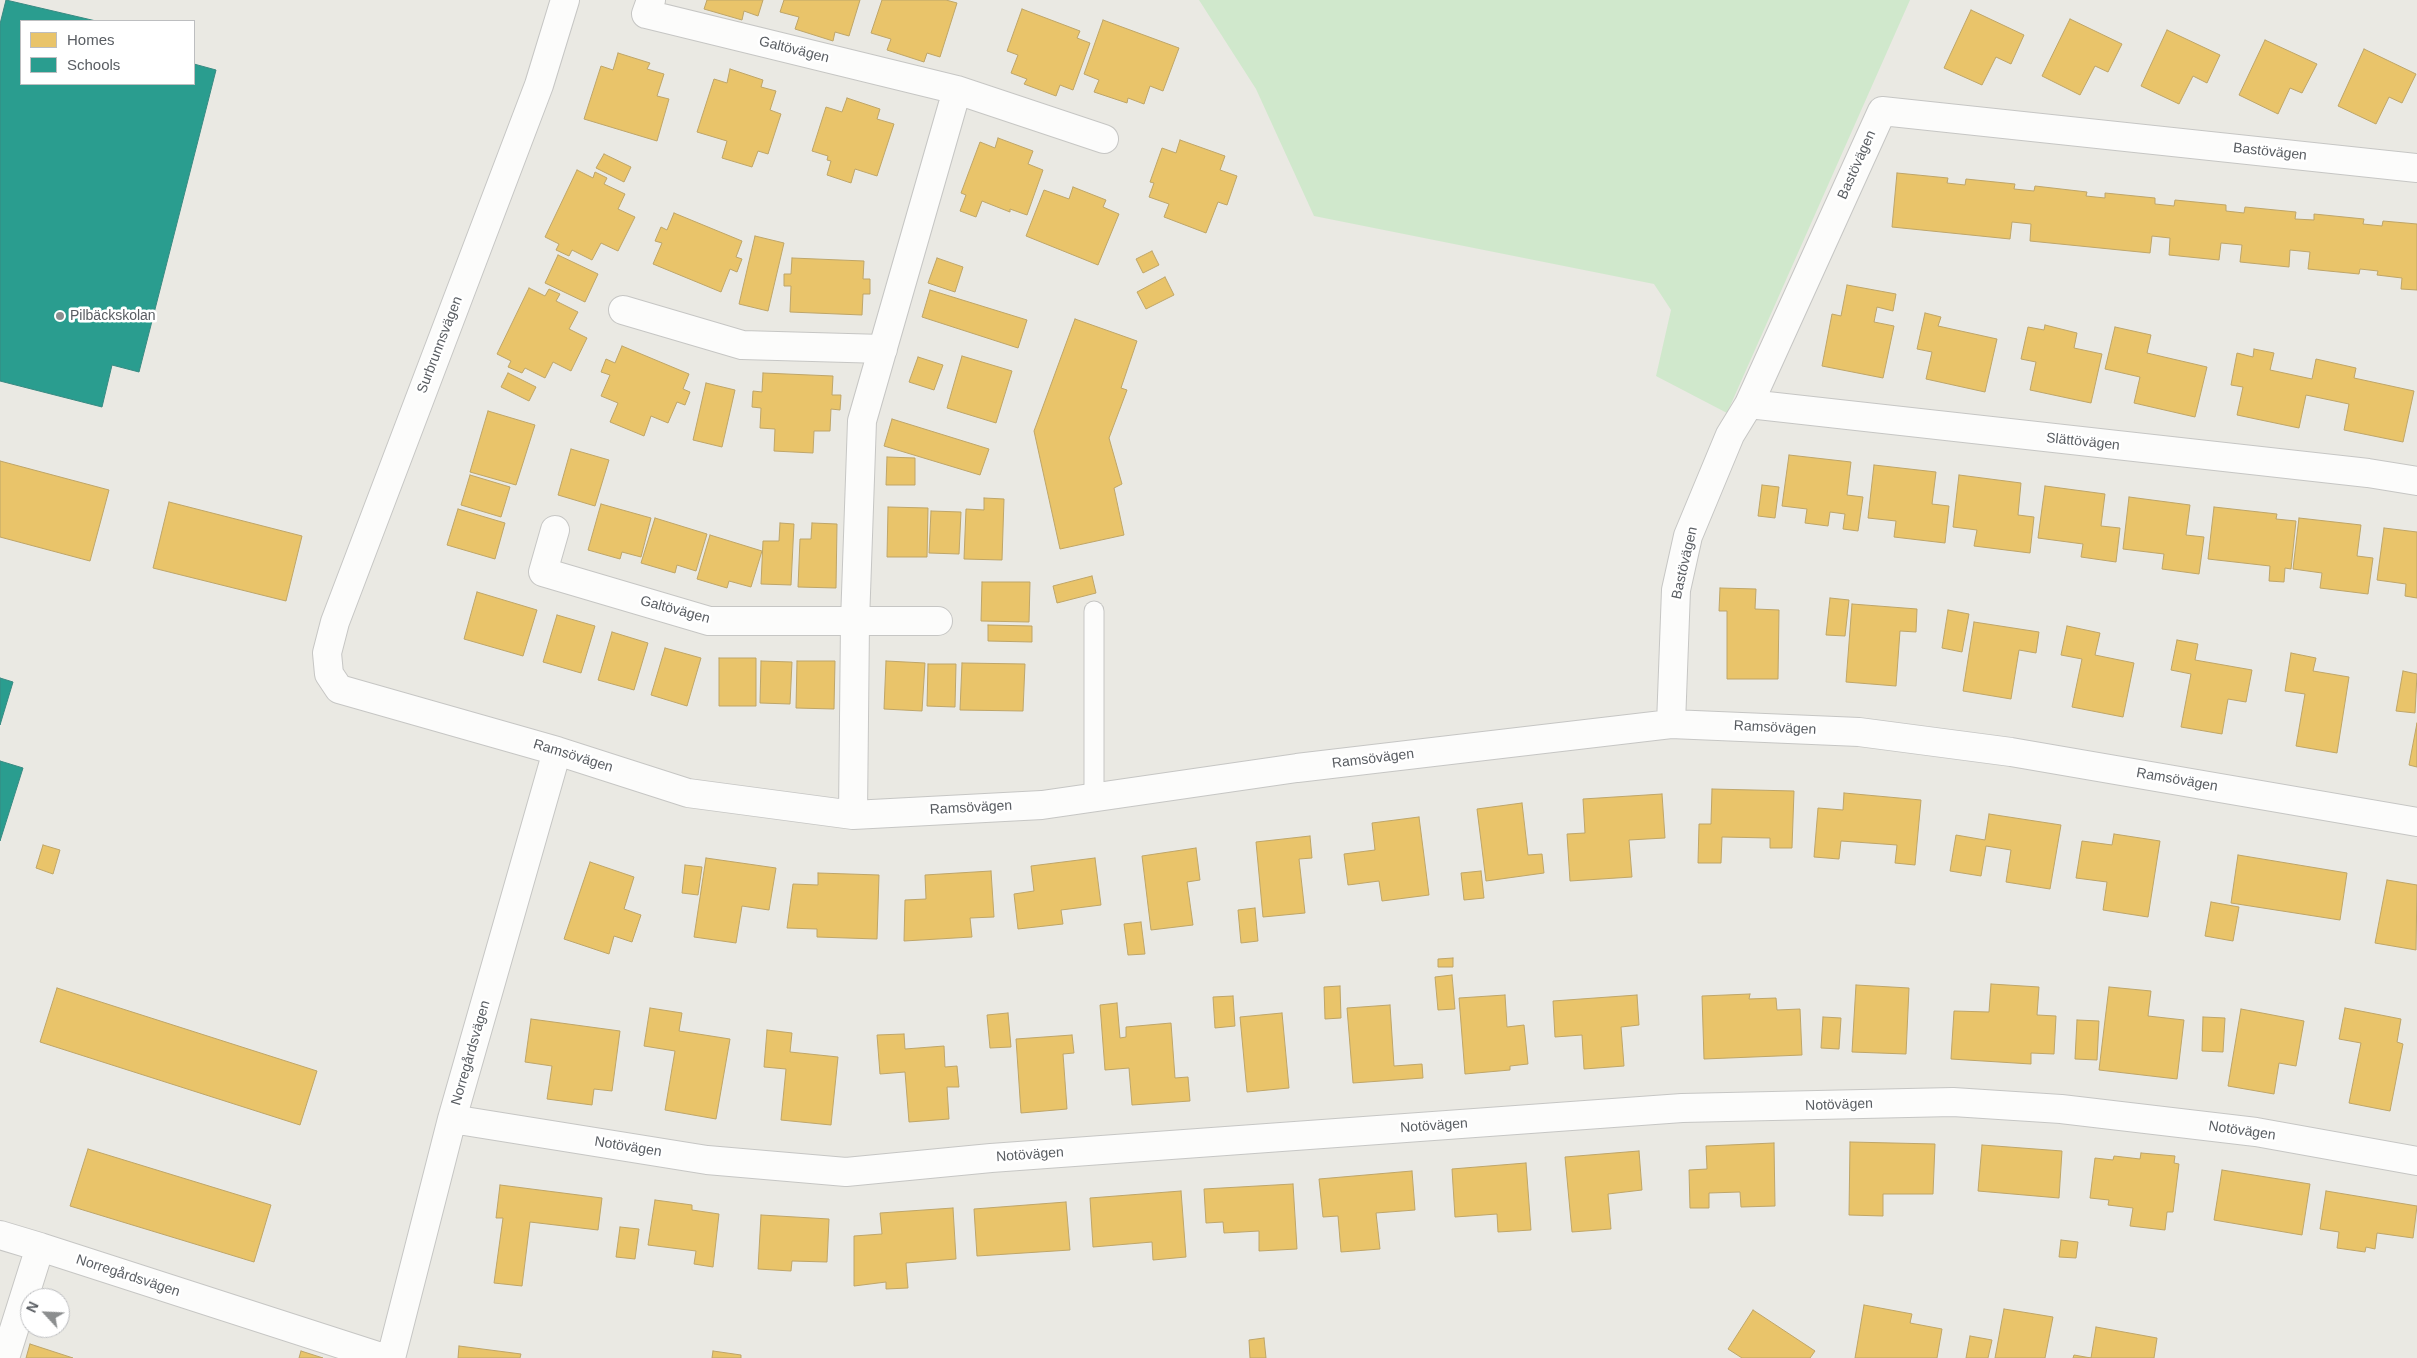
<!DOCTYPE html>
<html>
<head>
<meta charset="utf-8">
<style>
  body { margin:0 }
  #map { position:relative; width:2417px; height:1358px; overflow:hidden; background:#eae9e3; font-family:Arial,sans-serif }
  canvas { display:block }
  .legend { position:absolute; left:20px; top:20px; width:175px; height:65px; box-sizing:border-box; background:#fff; border:1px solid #bdbec0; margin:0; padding:6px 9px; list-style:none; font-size:15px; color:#595d62 }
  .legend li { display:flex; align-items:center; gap:10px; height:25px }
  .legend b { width:25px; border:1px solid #bdbec0 }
  .north { position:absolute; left:20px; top:1288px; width:50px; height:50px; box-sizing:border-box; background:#fff; border:1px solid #bdbec0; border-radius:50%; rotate:295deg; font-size:14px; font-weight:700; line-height:20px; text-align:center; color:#595d62 }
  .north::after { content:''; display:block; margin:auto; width:18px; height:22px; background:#8c8e8f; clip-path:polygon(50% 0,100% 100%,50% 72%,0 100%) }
</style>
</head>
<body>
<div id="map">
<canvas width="2417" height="1358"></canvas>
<ul class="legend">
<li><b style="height:14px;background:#e9c46a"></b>Homes</li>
<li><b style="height:14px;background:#2a9d8f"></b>Schools</li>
</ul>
<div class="north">N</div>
</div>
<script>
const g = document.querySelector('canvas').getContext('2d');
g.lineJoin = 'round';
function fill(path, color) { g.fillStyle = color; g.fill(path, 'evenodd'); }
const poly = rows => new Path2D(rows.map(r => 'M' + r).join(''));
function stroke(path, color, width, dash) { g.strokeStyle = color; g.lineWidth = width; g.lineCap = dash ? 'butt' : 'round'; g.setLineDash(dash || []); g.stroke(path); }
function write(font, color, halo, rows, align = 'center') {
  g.font = font + ' Arial,sans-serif'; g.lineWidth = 5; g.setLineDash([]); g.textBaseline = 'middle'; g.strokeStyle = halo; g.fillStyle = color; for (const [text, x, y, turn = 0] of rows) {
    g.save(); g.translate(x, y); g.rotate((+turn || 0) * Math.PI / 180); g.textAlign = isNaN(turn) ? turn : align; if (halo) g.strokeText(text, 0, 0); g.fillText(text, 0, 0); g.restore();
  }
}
fill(poly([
  [1199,0,1910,0,1727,413,1656,376,1671,310,1654,284,1314,216,1256,89]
]), '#d0e8cc');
const homes = poly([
  [707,0,763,0,758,16,744,11,742,20,704,9,707,0],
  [784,0,860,0,849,36,835,32,833,41,795,29,799,17,780,12,784,0],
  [882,0,946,0,957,3,940,57,927,53,924,62,887,50,891,39,871,33,882,0],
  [1022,9,1080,31,1077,38,1090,43,1073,90,1060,85,1056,96,1024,84,1027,79,1011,73,1018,55,1007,51,1022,9],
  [1971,10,2024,35,2011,64,1996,57,1982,85,1944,68,1971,10],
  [2070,19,2122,44,2108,72,2095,66,2080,95,2042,76,2070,19],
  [1103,20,1179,48,1163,91,1150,86,1144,104,1128,98,1127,103,1094,92,1099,80,1084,74,1103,20],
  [2167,30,2220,55,2207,83,2193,76,2179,104,2141,86,2167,30],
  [2265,40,2317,64,2302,93,2290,88,2278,114,2239,95,2265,40],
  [2364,49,2416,74,2402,103,2389,97,2376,124,2338,106,2364,49],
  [618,53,650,63,647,69,664,74,657,96,669,99,657,141,584,119,601,66,613,70,618,53],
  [730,69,763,80,761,87,776,91,770,110,781,114,768,154,758,151,752,167,722,158,727,141,697,132,714,79,727,83,730,69],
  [847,98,880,109,877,119,894,124,877,176,855,169,851,183,827,175,831,161,827,160,828,156,812,151,826,107,842,112,847,98],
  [998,138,1033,151,1028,164,1043,170,1027,215,1010,209,1010,212,982,201,976,217,960,211,966,195,961,193,980,142,995,148,998,138],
  [1180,140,1225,156,1220,170,1237,176,1227,205,1218,202,1206,233,1164,217,1169,204,1149,197,1154,183,1150,182,1162,148,1176,153,1180,140],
  [604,154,631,167,624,182,596,168,604,154],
  [577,170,593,178,595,172,607,178,604,184,625,194,618,209,635,217,618,251,601,243,592,260,572,250,569,256,556,250,559,244,545,237,577,170],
  [1897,173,1948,178,1947,183,1965,185,1966,179,2015,184,2014,189,2034,191,2035,186,2087,192,2086,196,2105,198,2105,193,2155,198,2155,204,2174,206,2175,200,2226,205,2226,211,2244,213,2245,207,2296,212,2295,219,2314,220,2314,214,2364,219,2363,224,2382,226,2383,221,2417,224,2417,290,2401,289,2402,278,2377,275,2378,271,2360,269,2359,274,2308,269,2310,252,2290,250,2289,267,2240,262,2242,245,2221,243,2219,260,2169,255,2170,238,2152,236,2150,253,2030,241,2031,224,2012,222,2010,239,1892,227,1897,173],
  [1073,187,1106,200,1103,207,1119,214,1098,265,1026,236,1044,190,1069,199,1073,187],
  [674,213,742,241,736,257,742,259,737,272,730,269,721,292,653,264,662,243,655,241,661,227,667,230,674,213],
  [755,236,784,243,768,311,739,304,755,236],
  [1152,251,1159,265,1143,273,1136,259,1152,251],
  [558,255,598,274,585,302,545,283,558,255],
  [792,258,864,261,863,279,870,279,870,294,863,294,862,315,790,312,791,286,784,286,784,274,791,274,792,258],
  [937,258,963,267,955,292,928,283,937,258],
  [1165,277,1174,295,1146,309,1137,292,1165,277],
  [1847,285,1896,294,1893,311,1877,307,1874,322,1894,326,1883,378,1822,366,1832,314,1841,316,1847,285],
  [529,288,545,296,549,289,560,294,556,301,578,312,569,329,587,338,571,371,553,362,545,378,525,368,522,373,508,367,511,361,497,354,529,288],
  [930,290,1027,320,1018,348,922,317,930,290],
  [1925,313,1941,317,1938,326,1997,339,1985,392,1926,379,1932,352,1917,349,1925,313],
  [1075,319,1137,341,1121,388,1127,390,1109,438,1122,484,1114,488,1124,535,1060,549,1034,431,1075,319],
  [2045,325,2077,333,2074,348,2102,354,2091,403,2030,390,2036,362,2021,359,2028,327,2044,330,2045,325],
  [2115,327,2151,335,2147,353,2207,367,2195,417,2134,403,2140,377,2105,369,2115,327],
  [622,346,689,374,683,389,690,392,685,405,677,402,668,423,651,416,644,436,610,422,618,403,601,396,610,375,601,372,606,359,615,363,622,346],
  [2254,349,2274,353,2270,370,2312,379,2316,359,2356,368,2354,378,2414,391,2403,442,2344,430,2349,404,2306,395,2299,428,2237,415,2243,387,2231,385,2237,353,2253,357,2254,349],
  [962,356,1012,371,996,423,947,408,962,356],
  [918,357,943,365,934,390,909,382,918,357],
  [508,373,536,387,529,401,501,387,508,373],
  [763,373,833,376,832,395,841,395,840,410,831,409,830,431,814,431,813,453,774,451,775,429,760,428,761,408,752,407,753,391,762,392,763,373],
  [706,383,735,390,722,447,693,440,706,383],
  [488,411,535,425,516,485,470,472,488,411],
  [892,419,989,449,980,475,884,446,892,419],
  [571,449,609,460,595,506,558,495,571,449],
  [1789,455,1851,462,1847,495,1863,497,1858,531,1843,529,1845,514,1830,512,1828,526,1805,523,1807,509,1782,506,1789,455],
  [887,457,915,458,915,485,886,485,887,457],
  [0,461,109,490,90,561,0,537,0,461],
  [1874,465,1936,472,1932,504,1949,506,1945,543,1894,537,1896,521,1868,518,1874,465],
  [470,475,510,487,501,517,461,505,470,475],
  [1959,475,2021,483,2018,515,2034,517,2030,553,1974,546,1977,530,1953,527,1959,475],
  [1762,485,1779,487,1775,518,1758,516,1762,485],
  [2045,486,2105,494,2101,526,2120,528,2116,562,2081,557,2083,544,2038,538,2045,486],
  [2129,497,2190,505,2186,535,2204,537,2199,574,2162,569,2164,554,2123,549,2129,497],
  [984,498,1004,499,1002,560,964,559,966,509,984,510,984,498],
  [169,502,302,536,286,601,153,568,169,502],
  [601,504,651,518,641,557,622,552,620,559,588,550,601,504],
  [888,507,928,508,927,557,887,557,888,507],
  [2214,507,2277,514,2276,519,2296,521,2291,569,2285,568,2284,582,2269,581,2270,566,2208,559,2214,507],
  [458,509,505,523,495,559,447,545,458,509],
  [931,511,961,512,959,554,929,553,931,511],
  [655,518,707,534,696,571,677,565,675,573,641,563,655,518],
  [2299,518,2361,525,2357,556,2373,558,2368,594,2320,588,2322,573,2293,569,2299,518],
  [780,523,794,524,791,585,761,584,763,541,779,541,780,523],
  [812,523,837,524,836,588,798,587,800,539,811,539,812,523],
  [2384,528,2417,532,2417,598,2405,596,2406,584,2377,580,2384,528],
  [710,535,762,551,751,587,729,581,727,588,697,579,710,535],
  [1092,576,1096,593,1057,603,1053,586,1092,576],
  [982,582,1030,582,1029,622,981,621,982,582],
  [1720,588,1756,589,1755,609,1779,610,1778,679,1727,679,1727,611,1719,611,1720,588],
  [477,592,537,610,523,656,464,639,477,592],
  [1830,598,1849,600,1845,636,1826,635,1830,598],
  [1852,604,1917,609,1916,632,1900,631,1896,686,1846,682,1852,604],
  [1948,610,1969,614,1962,652,1942,648,1948,610],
  [557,615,595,626,581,673,543,662,557,615],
  [1974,622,2039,632,2036,653,2019,650,2011,699,1963,691,1974,622],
  [988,625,1032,626,1032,642,988,641,988,625],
  [2067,626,2100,633,2095,655,2134,663,2123,717,2072,707,2082,659,2061,655,2067,626],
  [612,632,648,643,634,690,598,680,612,632],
  [2177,640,2198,644,2195,660,2252,670,2246,702,2228,699,2222,734,2181,727,2191,674,2171,670,2177,640],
  [665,648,701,658,687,706,651,695,665,648],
  [2291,653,2316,658,2313,671,2349,677,2337,753,2296,746,2305,694,2285,691,2291,653],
  [719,658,756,658,756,706,719,706,719,658],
  [761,661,792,662,790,704,760,703,761,661],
  [797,661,835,661,834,709,796,708,797,661],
  [886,661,925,663,922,711,884,709,886,661],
  [962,663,1025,664,1023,711,960,710,962,663],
  [928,664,956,664,955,707,927,706,928,664],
  [2403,671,2417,674,2415,713,2396,711,2403,671],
  [2417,723,2417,767,2409,765,2417,723],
  [1712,789,1794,791,1792,848,1770,848,1770,838,1722,837,1721,863,1698,863,1699,824,1711,824,1712,789],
  [1844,793,1921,800,1915,865,1895,863,1897,845,1841,841,1839,859,1814,857,1818,808,1843,810,1844,793],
  [1662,794,1665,838,1629,840,1632,877,1570,881,1567,834,1585,833,1583,799,1662,794],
  [1522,803,1528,855,1542,854,1544,873,1486,881,1477,809,1522,803],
  [1989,814,2061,825,2050,889,2006,882,2011,850,1986,846,1981,876,1950,871,1956,835,1985,840,1989,814],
  [1419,817,1429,895,1382,901,1379,881,1348,885,1344,854,1375,850,1372,823,1419,817],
  [2114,834,2160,841,2148,917,2103,910,2107,882,2076,878,2082,841,2112,845,2114,834],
  [1310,836,1312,858,1299,859,1305,913,1263,917,1256,842,1310,836],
  [43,845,60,850,53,874,36,868,43,845],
  [1196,848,1200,880,1187,882,1193,925,1151,930,1142,856,1196,848],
  [2238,855,2347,873,2340,920,2231,903,2238,855],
  [706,858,776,868,769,910,742,906,736,943,694,937,706,858],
  [1095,858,1101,905,1061,910,1063,924,1018,929,1014,894,1034,891,1031,866,1095,858],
  [590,862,634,877,624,909,641,915,632,942,614,936,609,954,564,939,590,862],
  [685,865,702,867,698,895,682,893,685,865],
  [991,871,994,917,970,918,972,937,904,941,905,900,926,899,925,875,991,871],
  [1481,871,1484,898,1464,900,1461,873,1481,871],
  [818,873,879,875,877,939,817,937,817,929,787,928,793,884,818,885,818,873],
  [2387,880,2417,885,2416,950,2375,943,2387,880],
  [2211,902,2239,907,2233,941,2205,936,2211,902],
  [1255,908,1258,941,1241,943,1238,910,1255,908],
  [1141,922,1145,954,1128,955,1124,924,1141,922],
  [1453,958,1453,967,1438,967,1438,959,1453,958],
  [1452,975,1455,1009,1438,1010,1435,977,1452,975],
  [1991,984,2039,987,2037,1015,2056,1016,2054,1054,2031,1053,2031,1064,1951,1059,1954,1011,1989,1012,1991,984],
  [1856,985,1909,988,1906,1054,1852,1052,1856,985],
  [1340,986,1341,1018,1325,1019,1324,987,1340,986],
  [2109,987,2151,991,2148,1016,2184,1020,2177,1079,2099,1070,2109,987],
  [57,988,317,1071,300,1125,40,1042,57,988],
  [1750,994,1749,999,1776,998,1777,1010,1800,1009,1802,1055,1704,1059,1702,996,1750,994],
  [1505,995,1507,1027,1524,1025,1528,1064,1510,1066,1510,1070,1465,1074,1459,998,1505,995],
  [1637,995,1639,1025,1621,1027,1624,1066,1584,1069,1582,1035,1555,1037,1553,1001,1637,995],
  [1233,996,1235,1026,1215,1028,1213,997,1233,996],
  [1117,1003,1120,1038,1126,1037,1126,1027,1171,1023,1175,1078,1188,1077,1190,1101,1132,1105,1129,1068,1105,1070,1100,1005,1117,1003],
  [1390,1005,1394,1066,1422,1064,1423,1078,1353,1083,1347,1008,1390,1005],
  [650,1008,682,1013,679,1031,730,1039,716,1119,665,1110,675,1051,644,1046,650,1008],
  [2345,1008,2401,1019,2397,1042,2403,1044,2390,1111,2349,1103,2361,1043,2339,1039,2345,1008],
  [2241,1009,2304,1021,2296,1066,2279,1063,2274,1094,2228,1086,2241,1009],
  [1008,1013,1011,1047,990,1048,987,1015,1008,1013],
  [1282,1013,1289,1088,1247,1092,1240,1017,1282,1013],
  [1823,1017,1841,1018,1839,1049,1821,1048,1823,1017],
  [2203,1017,2225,1018,2223,1052,2202,1051,2203,1017],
  [531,1019,620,1031,612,1091,594,1089,592,1105,547,1099,552,1066,525,1062,531,1019],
  [2077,1020,2099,1021,2097,1060,2075,1059,2077,1020],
  [767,1030,792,1033,790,1052,838,1057,831,1125,781,1120,786,1069,764,1067,767,1030],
  [904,1034,905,1049,944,1046,945,1067,957,1066,959,1087,947,1087,949,1119,909,1122,905,1072,880,1074,877,1035,904,1034],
  [1072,1035,1074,1053,1063,1054,1067,1109,1021,1113,1016,1039,1072,1035],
  [1850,1142,1935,1144,1933,1194,1883,1194,1883,1216,1849,1215,1850,1142],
  [1774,1143,1775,1206,1741,1207,1740,1192,1709,1193,1709,1208,1690,1208,1689,1170,1707,1169,1706,1146,1774,1143],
  [1982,1145,2062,1151,2059,1198,1978,1191,1982,1145],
  [88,1149,271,1205,254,1262,70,1206,88,1149],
  [1639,1151,1642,1190,1608,1194,1611,1229,1572,1232,1565,1157,1639,1151],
  [2141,1153,2175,1156,2174,1163,2179,1164,2173,1212,2167,1212,2165,1230,2130,1226,2133,1208,2108,1205,2109,1200,2090,1198,2095,1158,2113,1160,2114,1156,2140,1159,2141,1153],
  [1526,1163,1531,1230,1498,1232,1497,1214,1455,1217,1452,1169,1526,1163],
  [2222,1170,2310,1184,2302,1235,2214,1220,2222,1170],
  [1412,1171,1415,1210,1376,1213,1380,1249,1341,1252,1338,1216,1323,1217,1319,1179,1412,1171],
  [1293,1184,1297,1249,1259,1251,1259,1231,1224,1233,1223,1222,1206,1223,1204,1189,1293,1184],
  [500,1185,602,1198,598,1230,530,1222,522,1286,494,1283,503,1218,496,1218,500,1185],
  [1181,1191,1186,1257,1153,1260,1152,1242,1093,1247,1090,1198,1181,1191],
  [2326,1191,2417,1206,2413,1238,2377,1233,2375,1249,2366,1247,2365,1252,2337,1248,2339,1232,2320,1229,2326,1191],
  [655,1200,692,1205,692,1210,719,1214,713,1267,694,1264,696,1251,648,1245,655,1200],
  [1066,1202,1070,1250,977,1256,974,1209,1066,1202],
  [953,1208,956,1259,906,1263,908,1288,886,1289,886,1282,854,1286,854,1236,882,1234,880,1213,953,1208],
  [761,1215,829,1219,827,1262,792,1261,791,1271,758,1269,761,1215],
  [620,1227,639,1229,635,1259,616,1257,620,1227],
  [2061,1240,2078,1242,2076,1258,2059,1257,2061,1240],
  [1864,1305,1912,1314,1910,1323,1942,1329,1937,1358,1855,1358,1864,1305],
  [2004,1309,2053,1317,2045,1358,1995,1358,2004,1309],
  [1753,1310,1815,1351,1810,1358,1742,1358,1728,1349,1753,1310],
  [2096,1327,2157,1338,2154,1358,2073,1358,2074,1355,2091,1358,2096,1327],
  [1970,1336,1992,1340,1988,1358,1966,1358,1970,1336],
  [1264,1338,1266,1358,1250,1358,1249,1340,1264,1338],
  [30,1344,73,1358,26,1358,30,1344],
  [459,1346,521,1354,520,1358,458,1358,459,1346],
  [301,1351,323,1358,299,1358,301,1351],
  [713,1351,741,1355,741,1358,712,1358,713,1351]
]);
fill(homes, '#e9c46a');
stroke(homes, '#bea568', 1);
const schools = poly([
  [6,0,96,21,21,21,21,84,194,84,194,64,216,70,139,372,112,365,102,407,0,381,0,24,6,0],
  [0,678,13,682,0,725,0,678],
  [0,761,23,768,0,841,0,761]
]);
fill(schools, '#2a9d8f');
stroke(schools, '#388a82', 1);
const lane = poly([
  [1094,797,1094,611]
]);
const street = poly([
  [565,0,539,85,335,622,327,653,329,674,339,689,557,751,688,793,853,815,1042,805,1297,768,1671,724,1859,732,2011,752,2417,822],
  [651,0,646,14,957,90,1104,139],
  [623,310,742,345,883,349],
  [1749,404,2368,473,2417,481],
  [555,530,543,572,709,621,938,621],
  [1671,724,1676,590,1688,536,1730,435,1749,404,1882,111,2417,168],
  [853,815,855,622,862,421,957,90],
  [452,1119,707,1160,846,1172,991,1158,1682,1108,1953,1102,2061,1109,2256,1132,2417,1161],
  [0,1235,40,1247],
  [5,1358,40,1247,384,1358],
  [391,1358,452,1119,557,751]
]);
stroke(lane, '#c6c6c4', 21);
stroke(street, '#c6c6c4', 30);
stroke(lane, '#fcfcfb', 19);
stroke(street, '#fcfcfb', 28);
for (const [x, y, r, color] of [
  [60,316,5,"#8c8e8f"]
]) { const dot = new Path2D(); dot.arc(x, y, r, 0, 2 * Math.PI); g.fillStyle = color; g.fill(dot); stroke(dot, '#fff', 2); }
write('14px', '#595d62', '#fff', [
  ["Galtövägen",794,50,14],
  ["Bastövägen",2270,152,6],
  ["Bastövägen",1857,165,-66],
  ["Surbrunnsvägen",440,345,-69],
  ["Slättövägen",2083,442,6],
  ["Bastövägen",1685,563,-77],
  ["Galtövägen",675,610,15],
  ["Ramsövägen",1775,728,3],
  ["Ramsövägen",573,756,17],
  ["Ramsövägen",1373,759,-7],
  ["Ramsövägen",2177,780,10],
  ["Ramsövägen",971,808,-3],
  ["Norregårdsvägen",471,1053,-74],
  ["Notövägen",1839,1105,-2],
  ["Notövägen",1434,1126,-4],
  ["Notövägen",2242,1131,8],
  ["Notövägen",628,1147,9],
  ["Notövägen",1030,1155,-4],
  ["Norregårdsvägen",128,1276,18]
]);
write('14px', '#595d62', '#fff', [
  ["Pilbäckskolan",70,316]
], 'left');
</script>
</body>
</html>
